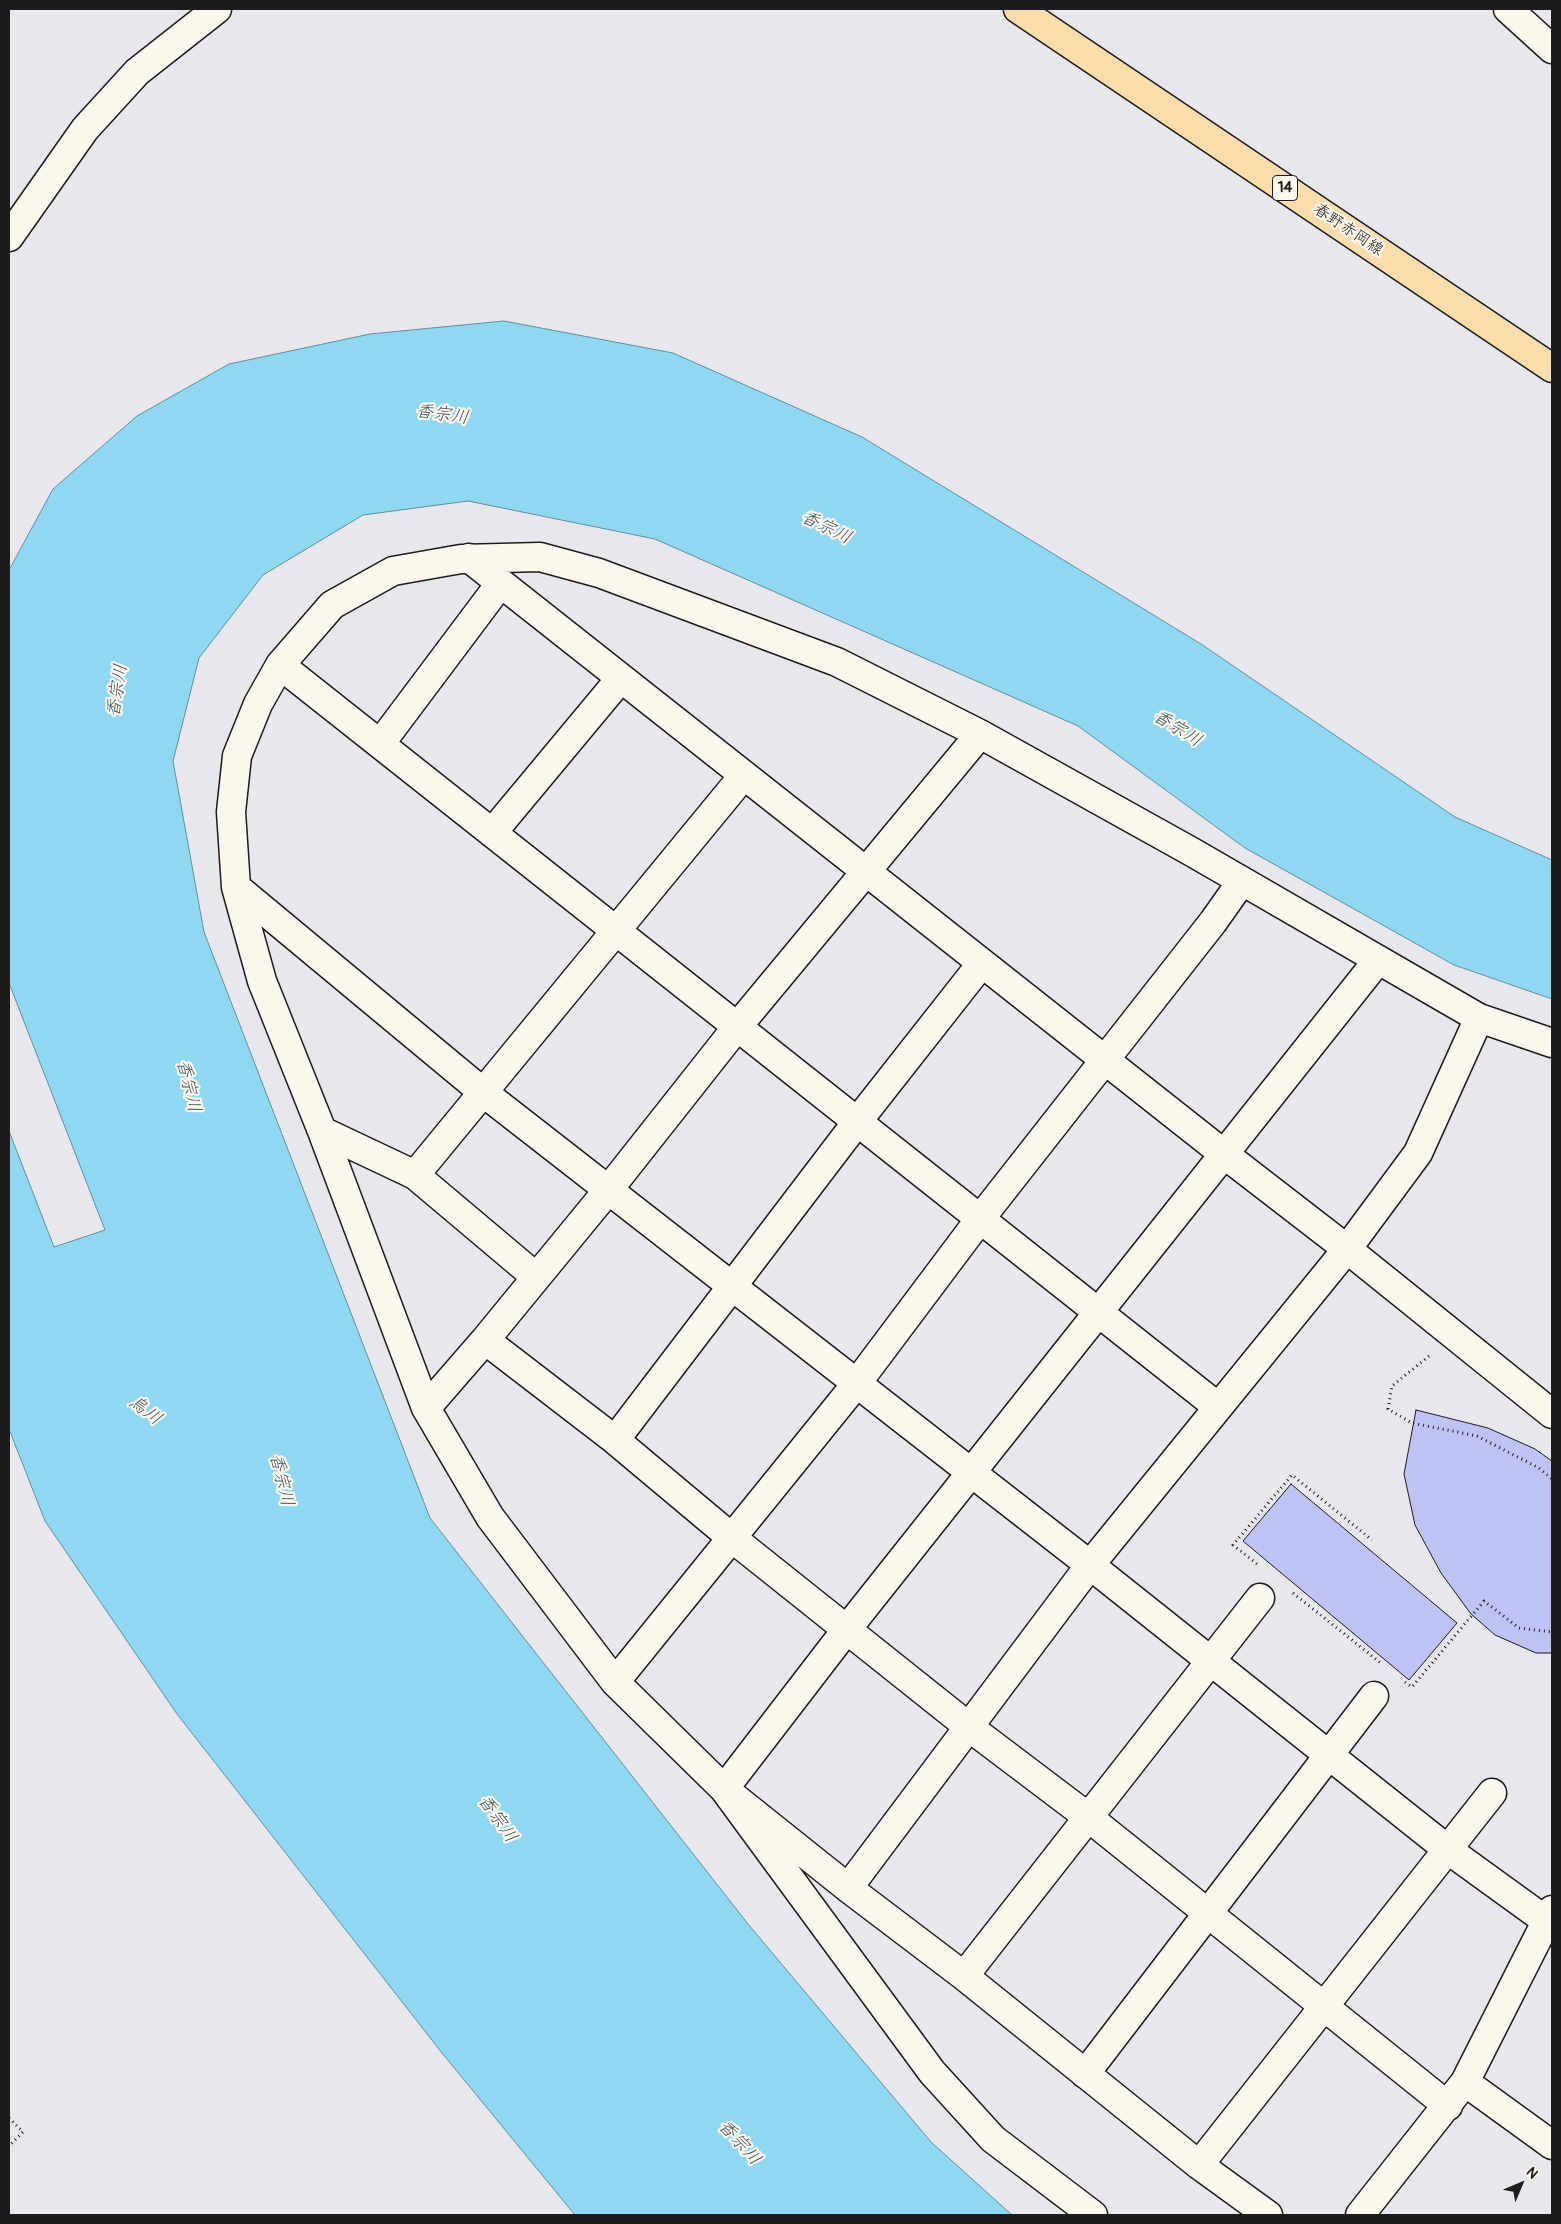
<!DOCTYPE html>
<html>
<head>
<meta charset="utf-8">
<style>
  body { margin:0 }
  #map { position:relative; width:1561px; height:2224px; overflow:hidden; background:#e9e7ee; font-family:Pangolin,sans-serif }
  canvas { display:block }
  .frame { position:absolute; inset:0; border:10px solid #1c1c1c; pointer-events:none }
  .north { position:absolute; left:1496px; top:2159px; width:50px; height:50px; -webkit-text-stroke:4px #fbf7ec; paint-order:stroke; rotate:45deg; font-size:14px; font-weight:700; line-height:20px; text-align:center; color:#1c1c1c }
  .north::after { content:''; display:block; margin:auto; width:18px; height:22px; background:#1c1c1c; clip-path:polygon(50% 0,100% 100%,50% 72%,0 100%) }
</style>
</head>
<body>
<div id="map">
<canvas width="1561" height="2224"></canvas>
<div class="frame"></div>
<div class="north">N</div>
</div>
<script>
const g = document.querySelector('canvas').getContext('2d');
g.lineJoin = 'round';
function fill(path, color) { g.fillStyle = color; g.fill(path, 'evenodd'); }
const poly = rows => new Path2D(rows.map(r => 'M' + r).join(''));
function stroke(path, color, width, dash) { g.strokeStyle = color; g.lineWidth = width; g.lineCap = dash ? 'butt' : 'round'; g.setLineDash(dash || []); g.stroke(path); }
function write(font, color, halo, rows, align = 'center') {
  g.font = font + ' Pangolin,"Klee One",sans-serif'; g.lineWidth = 4.5; g.setLineDash([]); g.textBaseline = 'middle'; g.strokeStyle = halo; g.fillStyle = color; for (const [text, x, y, turn = 0] of rows) {
    g.save(); g.translate(x, y); g.rotate((+turn || 0) * Math.PI / 180); g.textAlign = isNaN(turn) ? turn : align; if (halo) g.strokeText(text, 0, 0); g.fillText(text, 0, 0); g.restore();
  }
}
const water = poly([
  [504,321,673,353,862,437,1201,644,1455,817,1552,860,1552,999,1454,965,1245,848,1078,726,655,539,468,501,363,515,263,575,199,658,173,761,204,932,430,1518,748,1924,931,2142,1012,2215,575,2215,442,2053,177,1714,45,1521,9,1429,9,1131,54,1247,105,1230,9,983,9,570,53,489,137,416,229,364,370,334,504,321]
]);
fill(water, '#8fd8f1');
stroke(water, '#618d9c', 1);
const building = poly([
  [1416,1410,1488,1428,1535,1449,1552,1461,1552,1653,1536,1653,1495,1635,1471,1614,1441,1573,1415,1525,1404,1474,1416,1410],
  [1291,1484,1457,1623,1409,1680,1243,1541,1291,1484]
]);
fill(building, '#bec2f4');
stroke(building, '#1c1c1c', 1);
const minor = poly([
  [1508,9,1552,49],
  [9,237,85,129,137,72,217,9],
  [469,558,1224,1154,1347,1249,1552,1414],
  [280,665,1218,1407],
  [380,744,500,584],
  [492,833,621,678],
  [236,887,484,1093,1090,1565,1447,1849,1552,1925],
  [322,1131,415,1175,536,1277],
  [415,1175,744,775],
  [485,1340,615,1440,732,1538,969,1727,1088,1817,1448,2106],
  [426,1408,485,1340,609,1189,737,1027,980,734],
  [615,1440,857,1122,982,963],
  [615,1682,857,1383,980,1219,1213,922,1242,881],
  [848,1888,1090,1565,1347,1249,1418,1153,1479,1018],
  [964,1976,1260,1598],
  [1085,2074,1374,1696],
  [1465,2082,1552,2145],
  [1199,2165,1492,1793],
  [1093,2215,993,2139,932,2072,724,1789,615,1682,490,1517,426,1408,322,1131,262,981,236,887,231,812,237,756,258,704,280,665,332,605,393,571,461,559,540,557,599,573,837,662,980,734,1192,852,1479,1018,1552,1043],
  [1268,2215,1199,2165,964,1976,848,1888,724,1789,847,1629,1378,960],
  [1360,2215,1465,2082,1552,1910]
]);
const primary = poly([
  [1018,9,1552,368]
]);
stroke(minor, '#1c1c1c', 31);
stroke(primary, '#1c1c1c', 31);
stroke(poly([
  [1429,1356,1392,1386,1388,1409,1412,1423,1477,1436,1539,1468,1552,1479],
  [1257,1564,1233,1545,1292,1475,1372,1540],
  [1293,1593,1382,1664],
  [1405,1682,1412,1687,1484,1601,1519,1628,1552,1632],
  [9,2118,23,2132,9,2146]
]), '#1c1c1c', 3, [1, 4]);
stroke(minor, '#fbf7ec', 28);
stroke(primary, '#f9ddab', 28);
for (const [x, y, w] of [
  [1285,188,25]
]) { const box = new Path2D(); box.roundRect(x - w / 2, y - 12.5, w, 25, 4); g.fillStyle = '#fbf7ec'; g.fill(box); stroke(box, '#1c1c1c', 1); }
write('bold 15px', '#1c1c1c', null, [
  ["14",1285,188]
]);
write('16px', '#1c1c1c', '#fbf7ec', [
  ["春野赤岡線",1348,230,34]
]);
write('italic 18px', '#3e545c', '#fbf7ec', [
  ["香宗川",442,415,8],
  ["香宗川",826,528,26],
  ["香宗川",118,691,-81],
  ["香宗川",1177,729,32],
  ["香宗川",188,1086,77],
  ["烏川",145,1411,37],
  ["香宗川",281,1480,77],
  ["香宗川",497,1819,55],
  ["香宗川",739,2143,48]
]);
</script>
</body>
</html>
